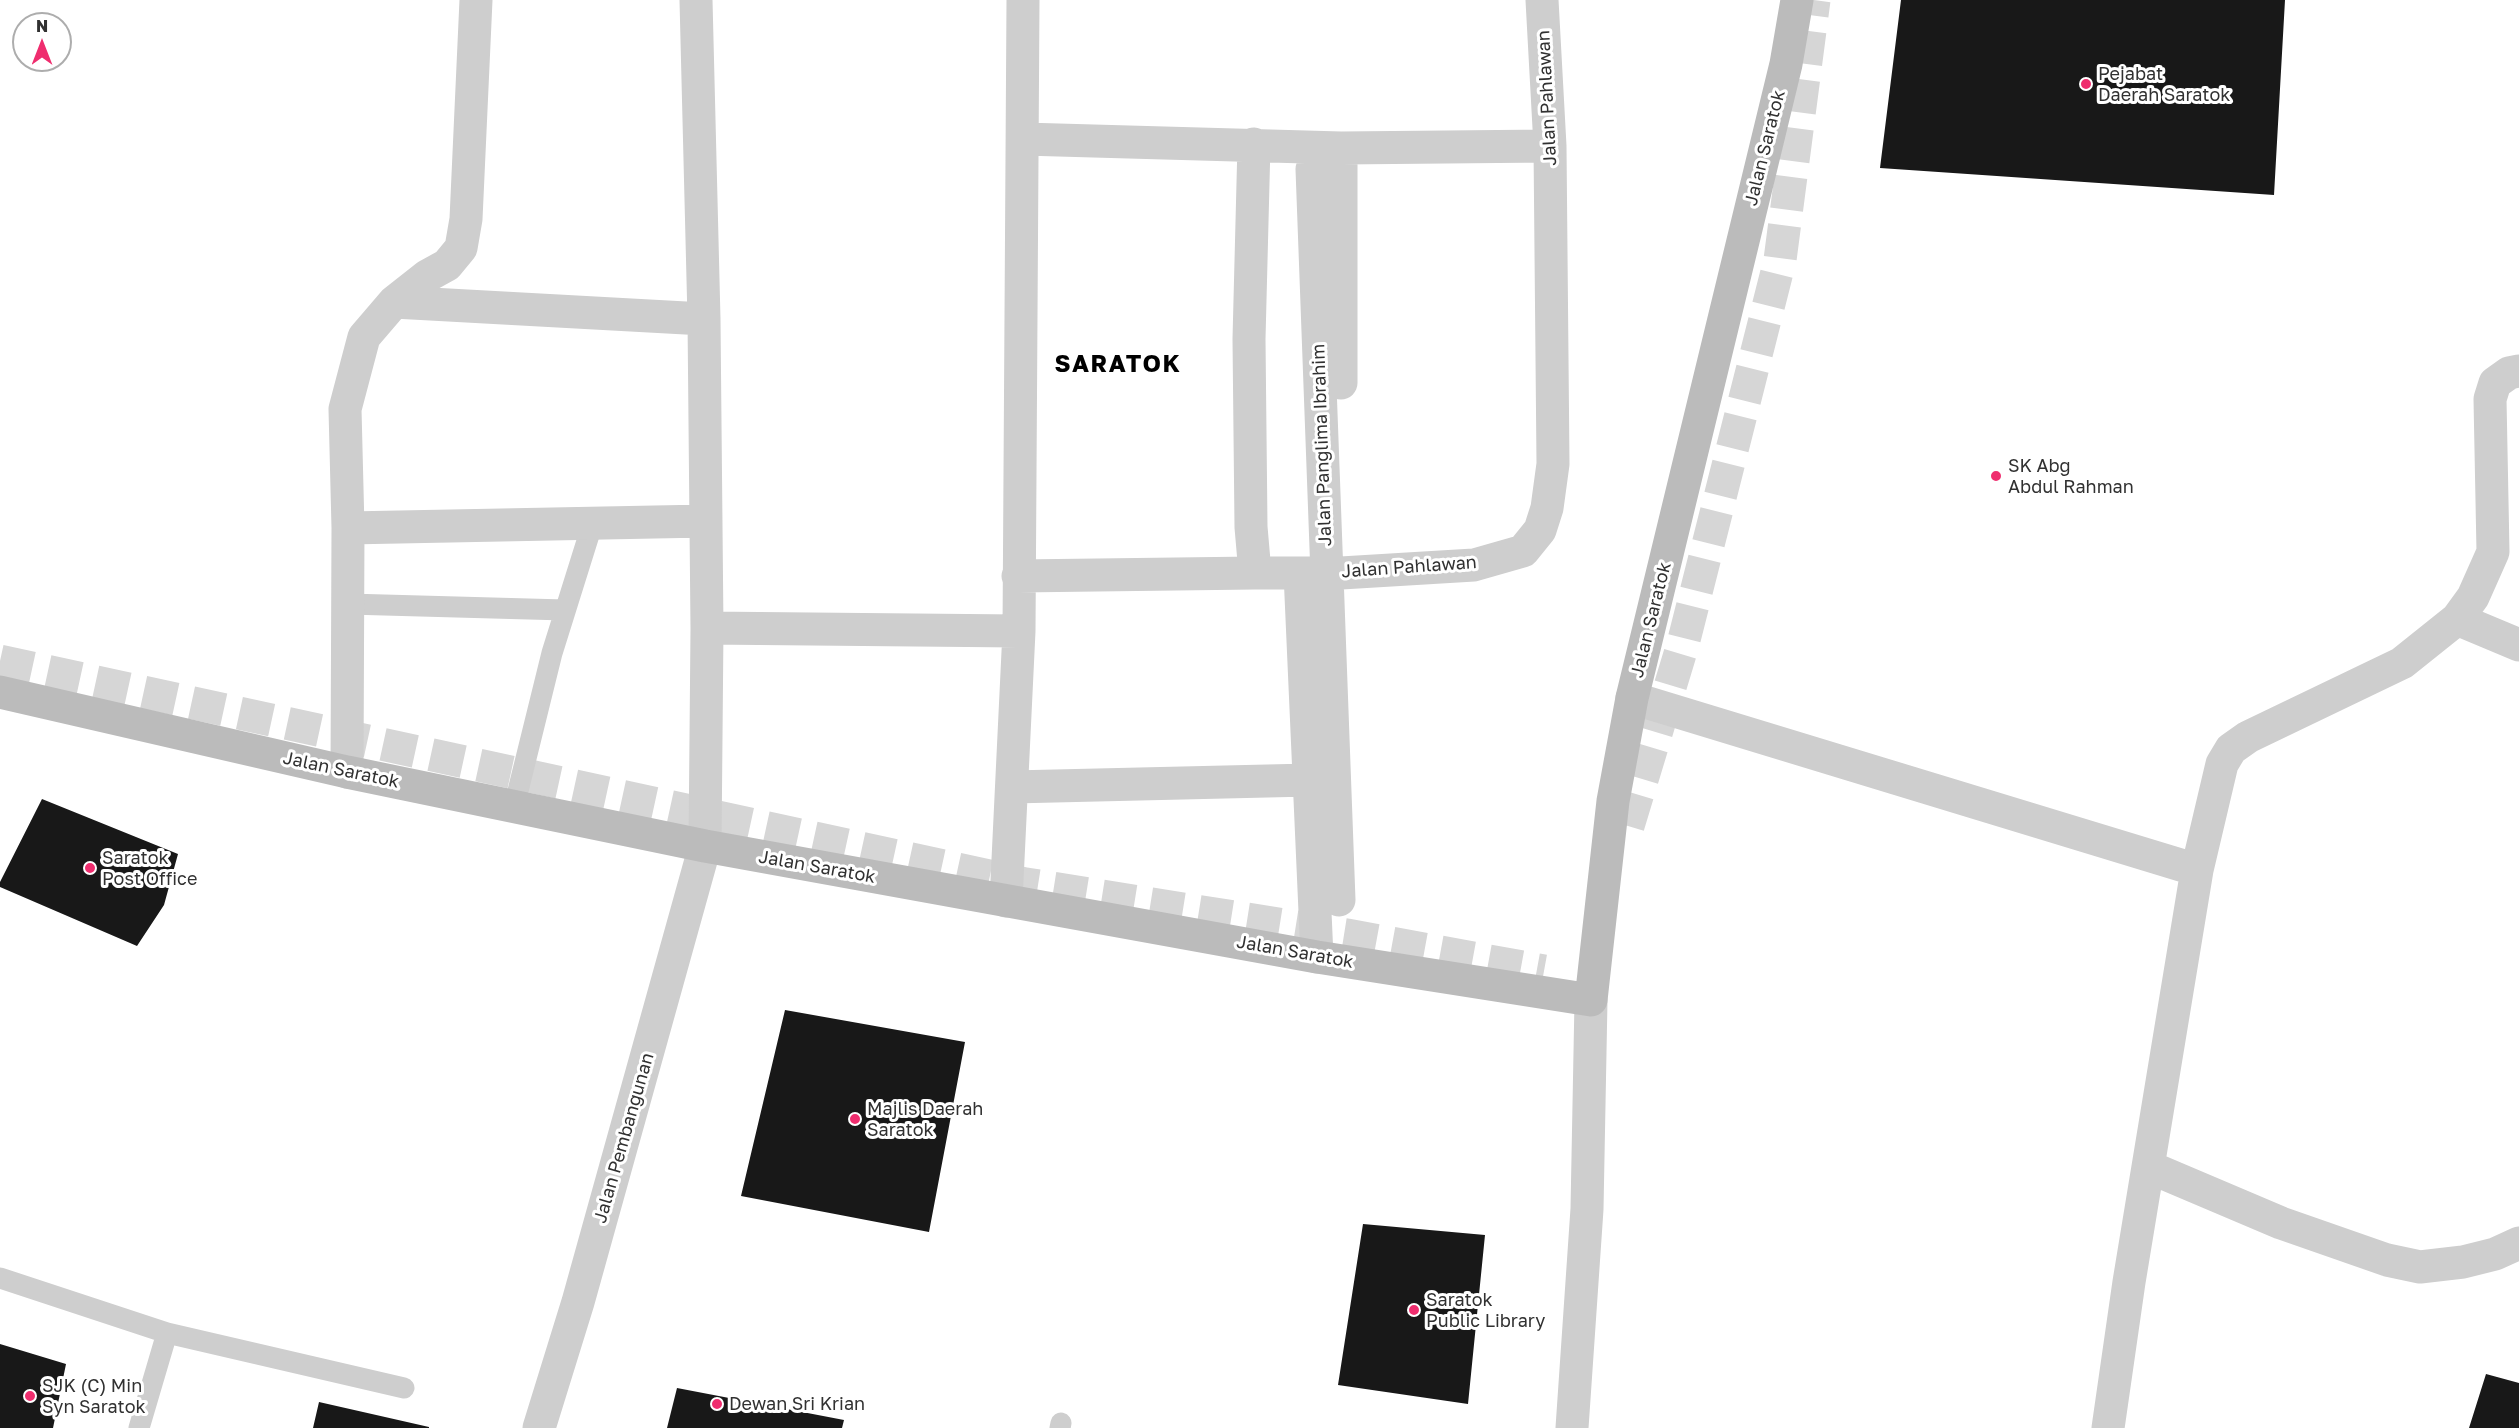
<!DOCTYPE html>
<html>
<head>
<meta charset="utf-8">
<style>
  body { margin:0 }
  #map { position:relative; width:2519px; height:1428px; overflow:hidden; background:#fff; font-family:"Golos Text",sans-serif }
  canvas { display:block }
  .north { position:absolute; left:12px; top:12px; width:60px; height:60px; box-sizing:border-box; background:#fff; border:2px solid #adadad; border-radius:50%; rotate:0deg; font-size:16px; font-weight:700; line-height:24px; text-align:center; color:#313131 }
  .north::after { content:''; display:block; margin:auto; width:21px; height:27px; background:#ef2d6e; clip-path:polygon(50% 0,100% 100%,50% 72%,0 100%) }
</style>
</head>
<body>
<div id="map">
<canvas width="2519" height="1428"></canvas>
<div class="north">N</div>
</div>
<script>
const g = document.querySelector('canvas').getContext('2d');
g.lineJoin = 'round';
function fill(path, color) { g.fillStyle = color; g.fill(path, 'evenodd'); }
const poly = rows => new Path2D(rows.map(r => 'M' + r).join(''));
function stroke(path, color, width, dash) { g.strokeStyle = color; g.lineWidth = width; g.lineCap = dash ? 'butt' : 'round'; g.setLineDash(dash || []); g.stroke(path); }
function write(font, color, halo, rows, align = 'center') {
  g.font = font + ' "Golos Text",sans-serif'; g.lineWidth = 6; g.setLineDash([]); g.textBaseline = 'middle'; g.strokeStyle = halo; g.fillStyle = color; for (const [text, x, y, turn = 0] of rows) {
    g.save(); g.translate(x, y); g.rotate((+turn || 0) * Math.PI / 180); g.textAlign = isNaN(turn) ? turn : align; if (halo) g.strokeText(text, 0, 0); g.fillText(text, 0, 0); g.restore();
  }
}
fill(poly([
  [1901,0,2285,0,2274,195,1880,168],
  [42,799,178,854,164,905,137,946,0,887,0,882],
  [785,1010,965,1042,929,1232,741,1196],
  [1363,1224,1485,1235,1468,1404,1338,1385],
  [0,1344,66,1364,53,1428,0,1428],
  [2486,1374,2519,1383,2519,1428,2469,1428],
  [677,1388,844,1420,842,1428,667,1428],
  [319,1402,429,1427,429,1428,313,1428]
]), '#181818');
stroke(poly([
  [0,661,1026,884,1347,935,1544,971],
  [1628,826,1683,644,1780,260,1814,0]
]), '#d6d6d6', 33, [33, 16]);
stroke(poly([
  [348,604,565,610],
  [514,807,552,653,593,522],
  [0,1278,167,1333,404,1388],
  [139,1428,167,1333],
  [1060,1428,1061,1423]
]), '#cecece', 21);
stroke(poly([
  [696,0,704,319,707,628,1019,631,1023,0],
  [1023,139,1341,148,1550,146],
  [1254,144,1249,339,1251,527,1255,573,1300,573],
  [1341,148,1341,383],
  [1312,169,1339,900],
  [394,302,704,319],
  [348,528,706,521],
  [1018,576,1255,573],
  [2457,619,2519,645],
  [1632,698,2197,870,2129,1282,2108,1428],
  [347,772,348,528,345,409,364,337,394,302,427,276,447,265,461,248,466,219,476,0],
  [1012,787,1310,780],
  [2197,870,2222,764,2231,749,2248,737,2402,663,2457,619,2473,597,2493,552,2490,399,2495,383,2509,373,2519,371],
  [1006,901,1019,631],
  [1317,957,1300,573,1341,573,1474,565,1523,551,1540,530,1547,508,1553,464,1550,146,1542,0],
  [2149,1167,2281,1223,2387,1260,2420,1267,2463,1262,2495,1254,2519,1243],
  [539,1428,578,1302,705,846,707,628],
  [1572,1428,1587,1209,1591,1000]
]), '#cecece', 33);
stroke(poly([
  [0,692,347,772,705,846,1317,957,1591,1000,1613,801,1632,698,1786,64,1797,0]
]), '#bbb', 33);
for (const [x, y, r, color] of [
  [2086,84,6,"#ef2d6e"],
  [1996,476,6,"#ef2d6e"],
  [90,868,6,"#ef2d6e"],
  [855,1119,6,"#ef2d6e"],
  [1414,1310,6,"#ef2d6e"],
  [30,1396,6,"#ef2d6e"],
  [717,1404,6,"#ef2d6e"]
]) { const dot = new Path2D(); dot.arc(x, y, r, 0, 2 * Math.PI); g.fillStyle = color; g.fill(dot); stroke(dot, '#fff', 2); }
write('18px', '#313131', '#fff', [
  ["Pejabat",2098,74],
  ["Daerah Saratok",2098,95],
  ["SK Abg",2008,466],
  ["Abdul Rahman",2008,487],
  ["Saratok",102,858],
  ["Post Office",102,879],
  ["Majlis Daerah",867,1109],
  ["Saratok",867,1130],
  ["Saratok",1426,1300],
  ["Public Library",1426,1321],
  ["SJK (C) Min",42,1386],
  ["Syn Saratok",42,1407],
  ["Dewan Sri Krian",729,1404]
], 'left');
write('18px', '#313131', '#fff', [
  ["Jalan Pahlawan",1547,98,-93],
  ["Jalan Saratok",1765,148,-76],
  ["Jalan Panglima Ibrahim",1322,445,-92],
  ["Jalan Pahlawan",1409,567,-4],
  ["Jalan Saratok",1651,620,-76],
  ["Jalan Saratok",341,770,12],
  ["Jalan Saratok",817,867,10],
  ["Jalan Saratok",1295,952,10],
  ["Jalan Pembangunan",624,1138,-74]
]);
g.letterSpacing = '1.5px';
write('bold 24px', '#000', '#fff', [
  ["SARATOK",1118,364]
]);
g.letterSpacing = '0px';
</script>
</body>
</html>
